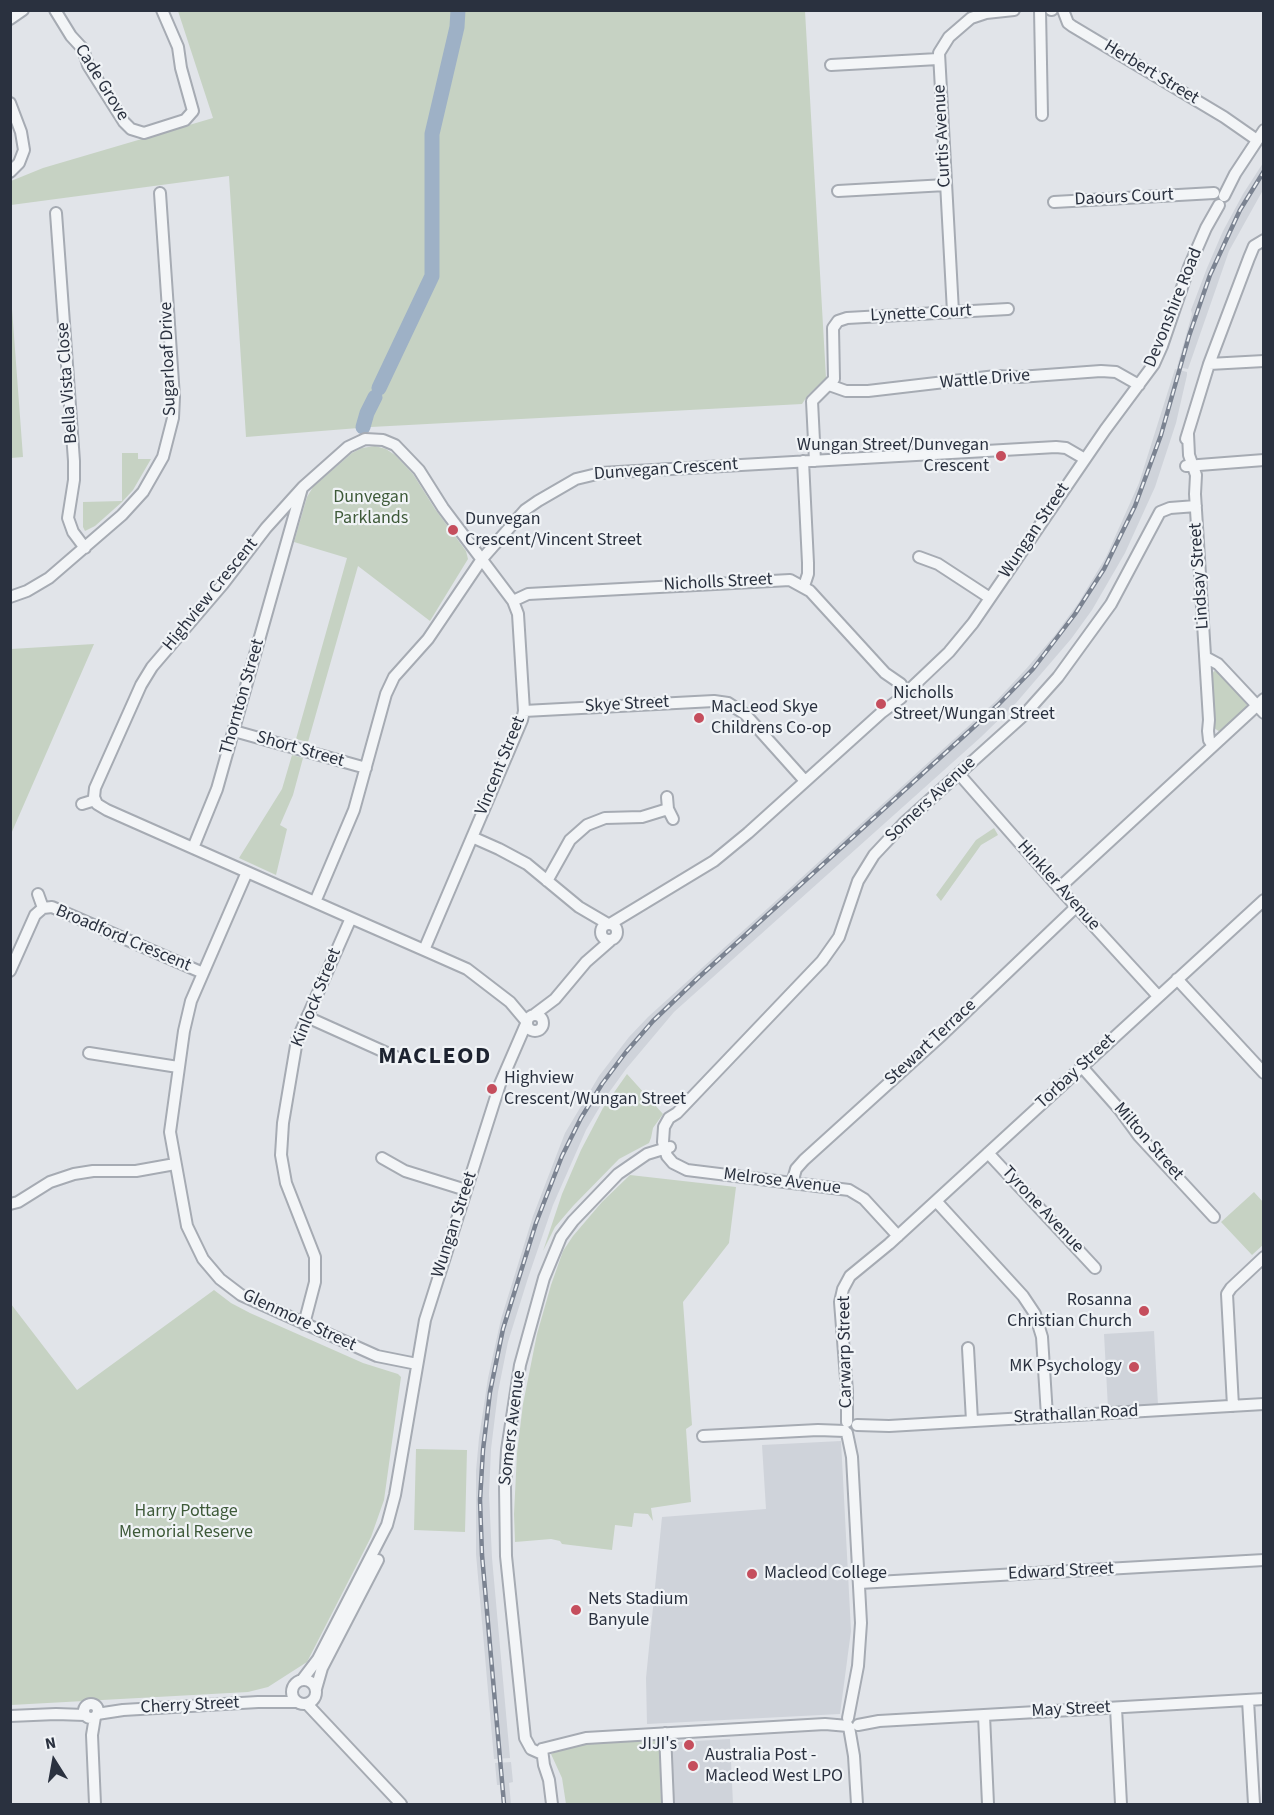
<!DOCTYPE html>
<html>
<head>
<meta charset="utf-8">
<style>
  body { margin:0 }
  #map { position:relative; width:1274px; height:1815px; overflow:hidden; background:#e1e4e9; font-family:"Source Sans 3",sans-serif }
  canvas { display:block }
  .frame { position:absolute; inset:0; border:12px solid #2a313f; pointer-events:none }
  .north { position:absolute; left:24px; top:1731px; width:60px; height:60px; -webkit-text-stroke:4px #f0f3f6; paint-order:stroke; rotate:349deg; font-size:16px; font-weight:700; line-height:24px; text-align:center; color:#2a313f }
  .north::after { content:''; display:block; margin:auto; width:21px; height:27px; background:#2a313f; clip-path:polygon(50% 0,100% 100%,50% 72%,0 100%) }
</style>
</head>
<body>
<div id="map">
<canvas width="1274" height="1815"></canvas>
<div class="frame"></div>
<div class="north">N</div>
</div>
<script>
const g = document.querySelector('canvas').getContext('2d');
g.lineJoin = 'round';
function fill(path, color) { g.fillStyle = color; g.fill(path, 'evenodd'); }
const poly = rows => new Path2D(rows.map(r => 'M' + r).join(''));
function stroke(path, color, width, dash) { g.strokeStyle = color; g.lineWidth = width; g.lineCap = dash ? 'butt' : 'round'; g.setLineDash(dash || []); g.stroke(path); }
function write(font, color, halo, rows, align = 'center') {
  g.font = font + ' "Source Sans 3",sans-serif'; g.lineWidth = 4.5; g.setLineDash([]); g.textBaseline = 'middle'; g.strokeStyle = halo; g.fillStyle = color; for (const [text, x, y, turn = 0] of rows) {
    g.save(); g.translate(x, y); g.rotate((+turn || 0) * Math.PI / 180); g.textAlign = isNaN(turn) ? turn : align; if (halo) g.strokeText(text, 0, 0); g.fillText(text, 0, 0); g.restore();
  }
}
fill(poly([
  [1263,163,1263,190,1229,251,1188,369,1177,367,1192,314,1191,310,1207,268,1223,231,1243,194],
  [1175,369,1187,372,1187,375,1176,423,1155,487,1125,553,1092,610,1071,639,1016,703,981,737,674,1012,626,1069,605,1098,586,1130,553,1205,528,1278,508,1342,498,1392,491,1449,489,1494,492,1558,510,1758,494,1759,476,1554,476,1471,479,1438,488,1378,501,1319,533,1216,565,1133,599,1076,629,1037,648,1017,996,701,1026,669,1055,635,1079,602,1106,557,1139,483],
  [1154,1331,1158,1405,1108,1408,1104,1334],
  [841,1441,851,1631,840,1714,647,1724,646,1678,662,1517,766,1509,762,1445],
  [730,1739,733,1804,661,1804,660,1753,661,1743],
  [511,1762,513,1782,509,1783,511,1804,502,1804,500,1785,497,1785,495,1763]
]), '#cfd3da');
fill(poly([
  [178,11,805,11,826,378,808,395,802,404,371,427,246,437,229,176,11,205,11,181,43,168,213,118],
  [10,282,23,457,11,458,10,458],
  [375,446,386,449,395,455,413,474,435,509,466,551,468,559,430,621,358,566,308,742,296,739,347,558,294,542,307,497,313,487,352,453,362,448],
  [122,453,138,453,138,459,151,459,133,490,122,502,95,526,85,531,83,527,83,502,122,501],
  [94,644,11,834,11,649],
  [1214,671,1220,672,1245,700,1247,705,1245,711,1220,732,1214,728,1211,676],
  [292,755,303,758,293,795,280,825,287,829,276,875,239,858,282,789],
  [994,828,998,835,981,845,941,901,936,895,976,840],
  [627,1074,663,1114,653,1128,651,1138,649,1143,619,1159,573,1206,555,1227,543,1251,562,1194,581,1150,603,1108],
  [630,1175,736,1187,729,1243,683,1302,692,1425,686,1429,691,1502,651,1508,653,1521,648,1514,634,1513,632,1527,615,1525,612,1550,562,1544,560,1541,551,1539,515,1542,514,1514,517,1453,523,1404,537,1334,551,1285,563,1251,573,1236,602,1202],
  [1254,1192,1263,1202,1264,1244,1252,1255,1221,1222],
  [214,1290,231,1303,250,1313,363,1363,398,1374,401,1377,384,1500,371,1537,307,1662,268,1687,248,1692,11,1705,11,1304,77,1390],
  [416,1449,467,1450,465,1532,414,1530],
  [654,1738,661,1743,662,1753,660,1754,661,1804,566,1804,562,1778,551,1754,577,1743]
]), '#c6d2c3');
stroke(poly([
  [379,388,432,276,432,134,457,27,458,10],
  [363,427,367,413,375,397]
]), '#9eb1c6', 15);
const minor = poly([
  [55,10,71,36,83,49,88,65,124,122,131,129,144,133,185,120,193,111,181,68,178,47,162,10],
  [1040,10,1042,115],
  [1051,10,1052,10],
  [1063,10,1068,23,1072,26,1224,117,1257,140],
  [10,19,23,10],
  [831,65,938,59],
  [10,103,21,132,24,150,19,163,10,172],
  [838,191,946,185],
  [1224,196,1235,174,1264,130],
  [1054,202,1214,193],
  [56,213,74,461,74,480,68,518,73,532,85,548],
  [953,312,939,53,949,37,971,18,986,13,1014,10],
  [1209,364,1264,361],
  [829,385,846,391,868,391,996,376,1019,377,1101,371,1116,372,1139,385],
  [1188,434,1189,455,1196,475,1195,494,1209,720,1208,731,1209,740,1213,746],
  [1186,439,1209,364,1249,258,1254,246,1264,240],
  [803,461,808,563,808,574,804,586],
  [815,461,812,401,834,379,833,328,838,321,847,318,1008,309],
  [1186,466,1264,460],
  [919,557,938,564,990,598],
  [10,597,27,591,49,578,122,515,143,492,163,457,173,418,174,397,160,193],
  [513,601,528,594,790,580,810,591,885,673,901,684],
  [1205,657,1218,664,1264,713],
  [909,690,949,652,973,623,1105,430,1154,364,1162,346,1189,267,1206,228,1219,205],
  [524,711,714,701,728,703,745,714,805,781],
  [234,731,366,768],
  [959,774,1059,888,1158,996],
  [667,797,668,809,673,819],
  [82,804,95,800],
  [472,837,499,849,527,864,579,907,608,924],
  [193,848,217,789,302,488],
  [247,872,191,1001,184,1031,170,1132,187,1226,203,1259,220,1279,241,1295,377,1356,417,1364],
  [547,881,570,840,587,825,605,818,642,817,668,809],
  [1059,888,1264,699],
  [38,894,43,908],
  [315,902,354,810,386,694,394,677,428,639,482,559,525,510,538,501,576,479,601,473,1056,447,1066,448,1085,459],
  '601 932a8 8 0 1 1 16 0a8 8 0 1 1-16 0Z',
  [610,924,714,861,748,833,881,713,901,698],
  [424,950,522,720,524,711,518,614,513,601,443,508,419,470,395,445,383,440,365,439,348,447,303,487,266,528,223,584,152,667,141,685,95,788,94,797,97,804,107,810,351,918,424,950,467,969,510,1002,526,1021],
  [10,971,35,915,43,908,52,907,203,973],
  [1177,979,1264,1073],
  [535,1014,555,999,586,962,610,941],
  '527 1023a8 8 0 1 1 16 0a8 8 0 1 1-16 0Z',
  [307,1017,398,1058],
  [89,1053,178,1067],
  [1082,1067,1120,1110,1139,1136,1214,1217],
  [988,1153,1095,1268],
  [382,1158,405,1171,466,1190],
  [792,1183,796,1169,804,1160,943,1034,1076,907],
  [936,1201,1023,1296,1035,1314,1042,1337,1047,1416],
  [10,1204,18,1202,50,1182,74,1174,93,1171,136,1171,175,1164],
  [898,1236,864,1199,849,1190,687,1170,673,1163,667,1156,663,1142,664,1127,669,1118,677,1113,822,961,839,937,858,881,874,855,904,823,1024,715,1058,677,1111,604,1160,512,1170,508,1196,506],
  [304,1324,315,1282,315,1257,286,1183,281,1155,283,1123,297,1040,351,918],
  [968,1348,972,1421],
  [1233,1406,1227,1294,1231,1288,1264,1257],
  [847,1422,847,1391,840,1302,843,1289,850,1276,889,1244,1264,900],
  [857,1425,889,1426,1264,1404],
  [847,1433,852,1457,861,1623,858,1666,848,1718],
  [703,1436,818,1430,845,1431],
  [859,1583,1264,1560],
  '292 1692a12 12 0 1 1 24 0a12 12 0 1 1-24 0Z',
  [302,1680,318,1659,387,1525,395,1495,425,1320,500,1084,526,1024],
  [316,1689,322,1668,378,1560],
  [1248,1700,1254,1804],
  [307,1704,401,1804],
  '84 1711a7 7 0 1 1 14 0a7 7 0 1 1-14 0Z',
  [1116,1708,1121,1804],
  [97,1714,123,1710,258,1702,297,1702],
  [984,1715,988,1804],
  [10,1716,56,1714,85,1715],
  [95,1717,92,1735,95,1804],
  [858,1725,879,1721,1264,1699],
  [849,1727,854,1756,857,1804],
  [665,1733,668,1804],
  [542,1749,586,1738,825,1724,848,1726],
  [542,1749,544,1765,549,1780,552,1804],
  [540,1753,531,1749,525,1738,506,1556,505,1487,507,1450,520,1365,544,1278,561,1237,573,1221,618,1174,647,1154,670,1147]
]);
stroke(minor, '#a6abb3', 14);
stroke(minor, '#f3f5f7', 10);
const rail = poly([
  [504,1804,482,1555,480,1500,483,1450,490,1392,503,1329,536,1223,562,1156,581,1118,602,1084,626,1052,653,1021,698,978,998,705,1033,669,1075,614,1104,569,1135,506,1161,435,1189,336,1210,275,1240,210,1264,171]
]);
stroke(rail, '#7b8391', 4.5);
stroke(rail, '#f0f3f6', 2, [7]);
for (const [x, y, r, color] of [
  [1001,456,6,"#c54e5d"],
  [453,530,6,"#c54e5d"],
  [881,704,6,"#c54e5d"],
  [699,718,6,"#c54e5d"],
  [492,1089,6,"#c54e5d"],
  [1144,1311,6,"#c54e5d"],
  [1134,1367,6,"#c54e5d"],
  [752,1574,6,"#c54e5d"],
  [576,1610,6,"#c54e5d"],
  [689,1745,6,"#c54e5d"],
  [693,1766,6,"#c54e5d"]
]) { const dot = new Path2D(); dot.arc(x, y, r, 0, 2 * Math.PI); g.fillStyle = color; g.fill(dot); stroke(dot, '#f0f3f6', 2); }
write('18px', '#2a313f', '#f0f3f6', [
  ["Herbert Street",1151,73,31],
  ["Cade Grove",101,83,58],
  ["Curtis Avenue",943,136,-93],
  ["Daours Court",1124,198,-3],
  ["Devonshire Road",1174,308,-68],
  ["Lynette Court",921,314,-3],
  ["Sugarloaf Drive",169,359,-92],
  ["Wattle Drive",985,380,-5],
  ["Bella Vista Close",68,383,-94],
  ["Dunvegan Crescent",666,470,-4],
  ["Wungan Street",1035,531,-56],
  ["Lindsay Street",1200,576,-94],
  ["Nicholls Street",718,583,-3],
  ["Highview Crescent",211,595,-51],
  ["Thornton Street",243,697,-74],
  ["Skye Street",627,705,-3],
  ["Short Street",300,750,16],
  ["Vincent Street",501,766,-68],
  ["Somers Avenue",931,800,-43],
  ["Hinkler Avenue",1058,886,48],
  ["Broadford Crescent",123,939,23],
  ["Kinlock Street",317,998,-68],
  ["Stewart Terrace",931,1043,-43],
  ["Torbay Street",1076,1072,-43],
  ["Milton Street",1148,1142,49],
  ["Melrose Avenue",782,1182,7],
  ["Tyrone Avenue",1042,1210,47],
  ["Wungan Street",455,1225,-72],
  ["Glenmore Street",299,1321,25],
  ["Carwarp Street",846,1352,-91],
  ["Strathallan Road",1076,1415,-3],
  ["Somers Avenue",513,1428,-83],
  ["Edward Street",1061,1572,-3],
  ["Cherry Street",190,1706,-3],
  ["May Street",1071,1710,-3]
]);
write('18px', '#2a313f', '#f0f3f6', [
  ["Wungan Street/Dunvegan",989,446,"right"],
  ["Crescent",989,467,"right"],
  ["Dunvegan",465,520],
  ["Crescent/Vincent Street",465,541],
  ["Nicholls",893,694],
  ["Street/Wungan Street",893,715],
  ["MacLeod Skye",711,708],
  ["Childrens Co-op",711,729],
  ["Highview",504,1079],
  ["Crescent/Wungan Street",504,1100],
  ["Rosanna",1132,1301,"right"],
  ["Christian Church",1132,1322,"right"],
  ["MK Psychology",1122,1367,"right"],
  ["Macleod College",764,1574],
  ["Nets Stadium",588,1600],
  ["Banyule",588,1621],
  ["JIJI's",677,1745,"right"],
  ["Australia Post -",705,1756],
  ["Macleod West LPO",705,1777]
], 'left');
write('18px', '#3e5a39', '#f0f3f6', [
  ["Dunvegan",371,498],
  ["Parklands",371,519],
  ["Harry Pottage",186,1512],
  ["Memorial Reserve",186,1533]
]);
g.letterSpacing = '1.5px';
write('bold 24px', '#1d2330', '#f0f3f6', [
  ["MACLEOD",435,1058]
]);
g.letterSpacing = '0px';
</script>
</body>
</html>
